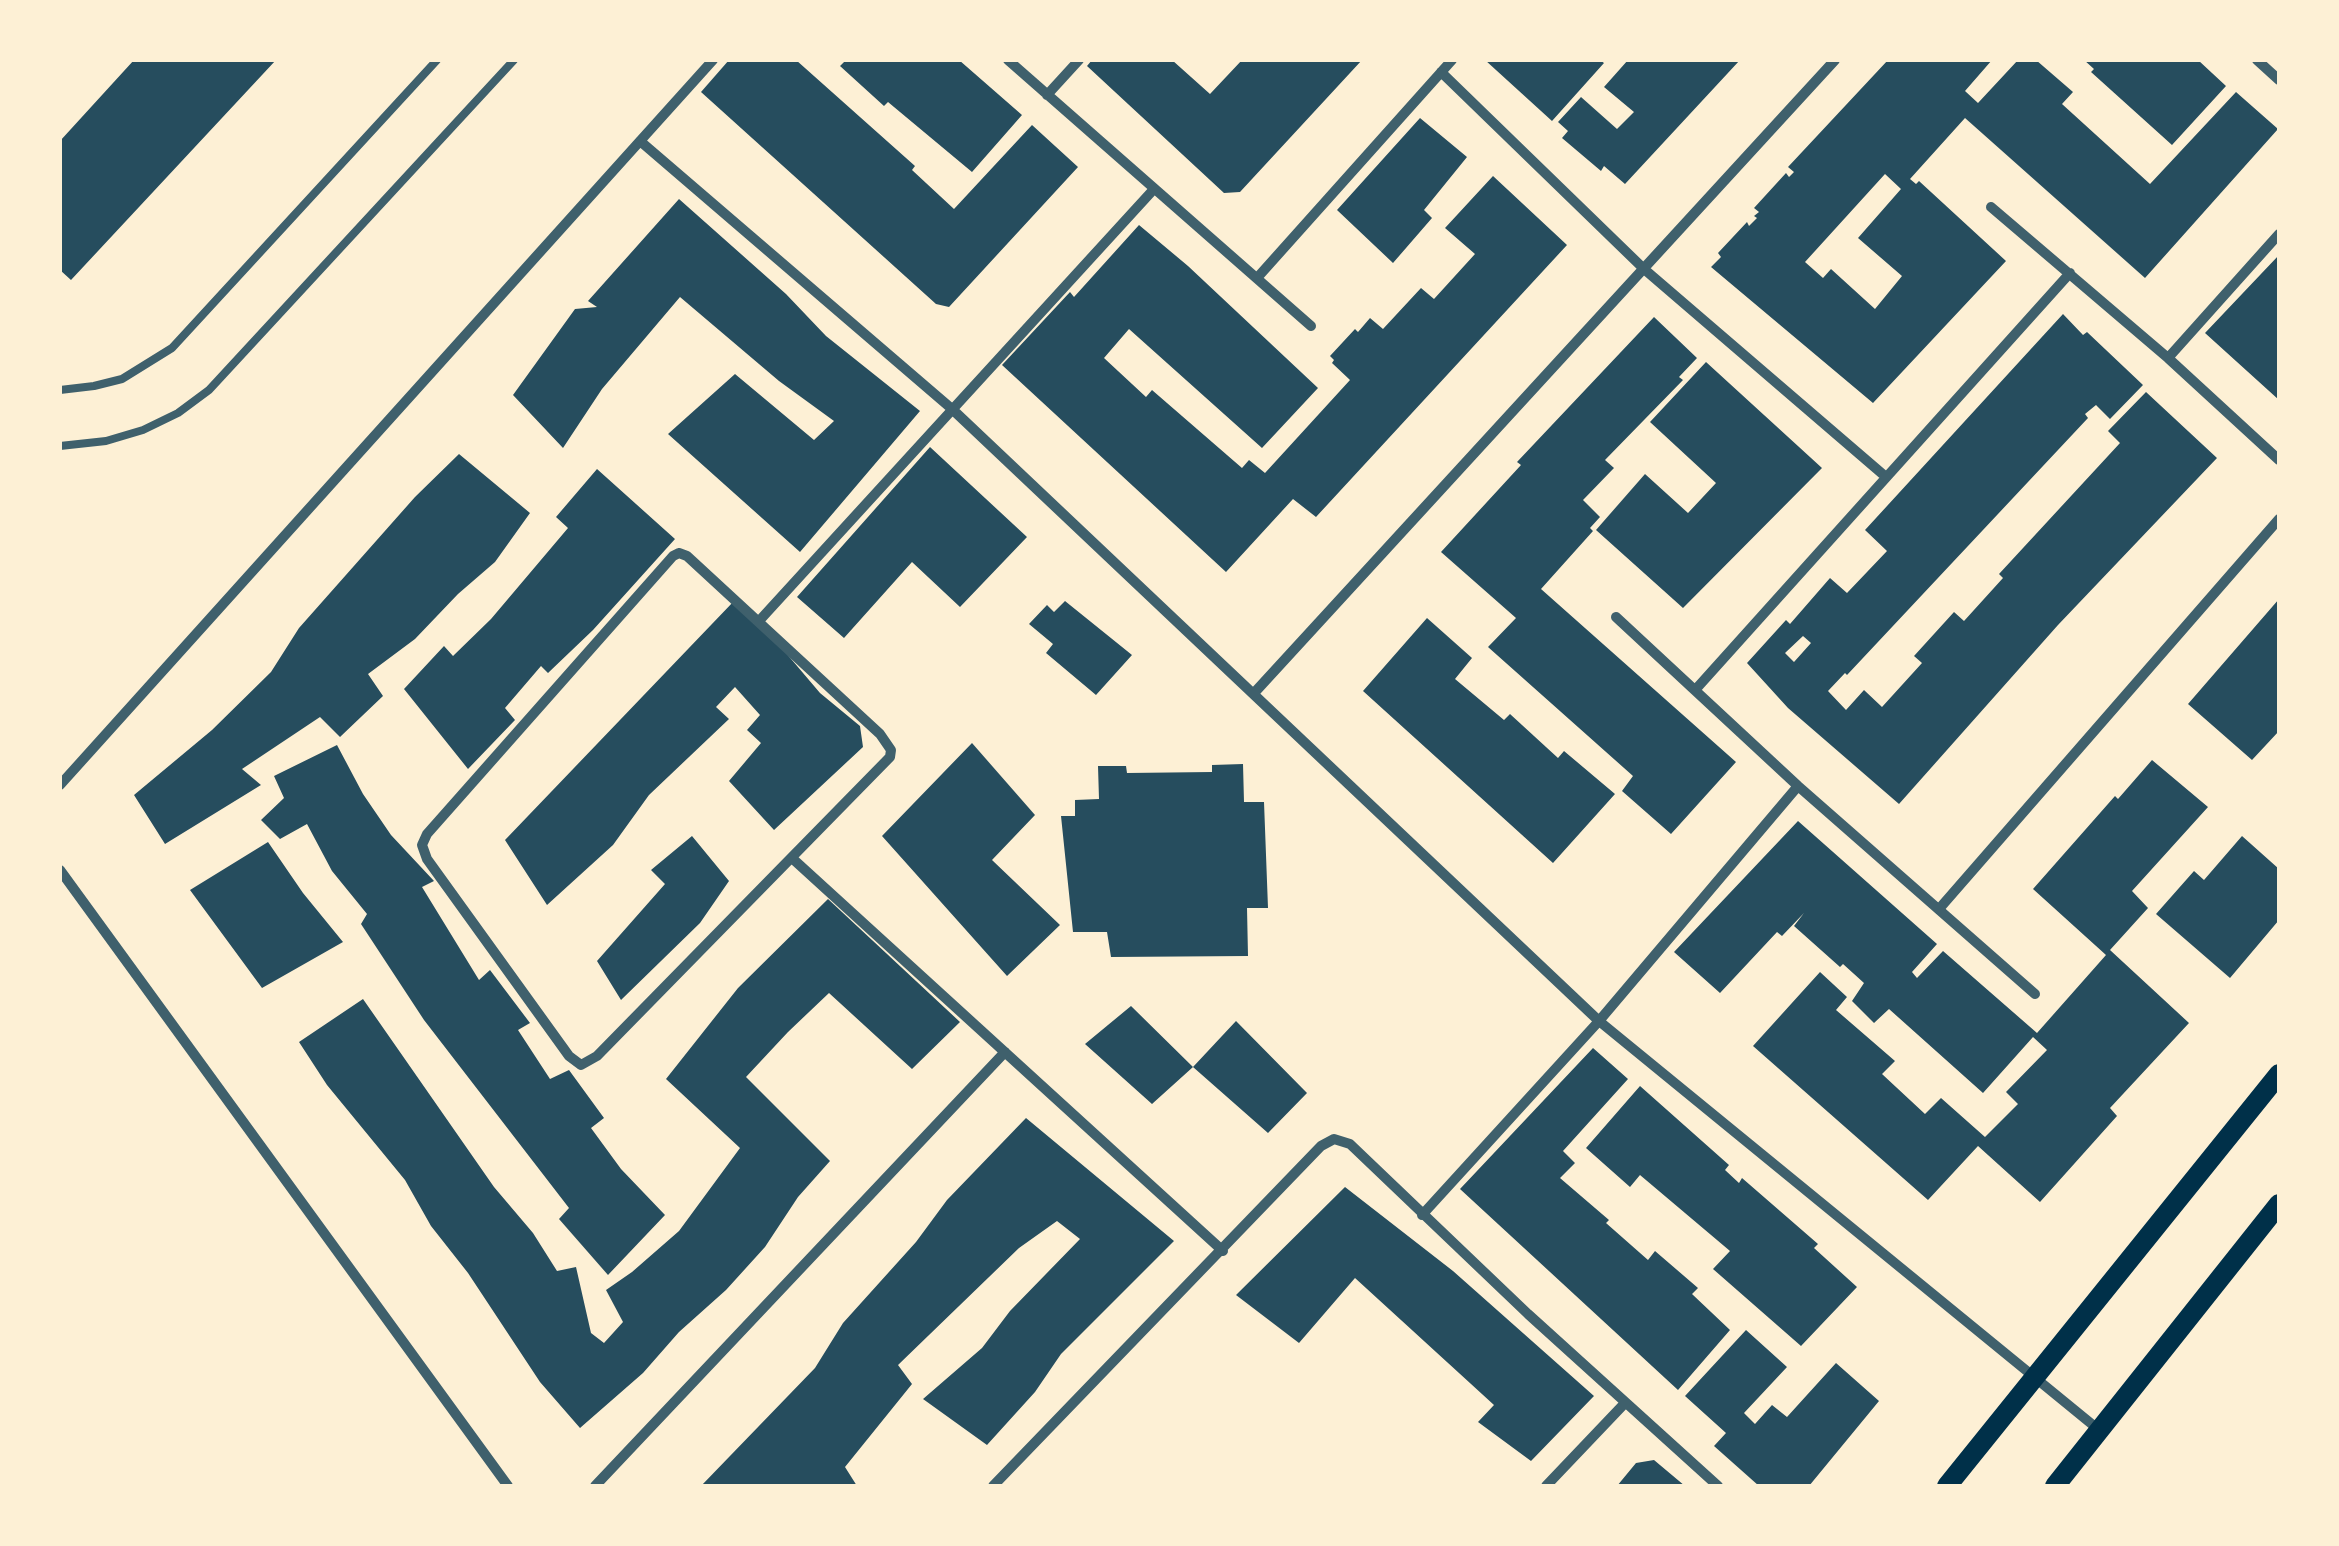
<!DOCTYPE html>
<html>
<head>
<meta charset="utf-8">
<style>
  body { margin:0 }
  #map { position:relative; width:2339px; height:1546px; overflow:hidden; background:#fdf0d5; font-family:Ubuntu,sans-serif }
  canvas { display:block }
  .frame { position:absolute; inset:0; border:62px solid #fdf0d5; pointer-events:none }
</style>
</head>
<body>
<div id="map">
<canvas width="2339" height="1546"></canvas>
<div class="frame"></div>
</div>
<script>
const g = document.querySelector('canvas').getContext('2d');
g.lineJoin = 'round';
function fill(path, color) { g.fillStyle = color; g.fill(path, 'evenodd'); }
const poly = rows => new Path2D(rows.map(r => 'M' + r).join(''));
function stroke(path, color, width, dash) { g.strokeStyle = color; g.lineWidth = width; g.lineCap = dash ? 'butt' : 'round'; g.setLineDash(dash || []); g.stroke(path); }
fill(poly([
  [134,60,276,60,71,280,60,270,60,141],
  [729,60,796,60,915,166,912,170,954,209,1032,125,1078,167,949,307,936,304,701,92],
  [846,60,959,60,1022,115,972,172,888,102,884,106,840,66],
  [1092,60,1172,60,1210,94,1242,60,1362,60,1240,192,1224,193,1087,66],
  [1485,60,1600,60,1604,63,1552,121],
  [1628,60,1740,60,1625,184,1604,166,1601,171,1562,138,1568,131,1558,122,1581,97,1617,129,1634,112,1604,87],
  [1888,60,1992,60,1965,91,1978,103,2018,60,2036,60,2073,92,2062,104,2150,184,2236,92,2278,129,2145,278,1965,118,1910,179,1916,184,1919,181,2006,261,1873,403,1711,267,1721,257,1718,253,1747,222,1749,226,1757,218,1754,216,1759,212,1754,208,1786,173,1789,177,1794,172,1788,167],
  [1885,174,1901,189,1858,238,1902,276,1875,309,1831,269,1823,278,1805,262],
  [2084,60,2198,60,2226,86,2172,145,2091,72,2094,69],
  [1420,118,1467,157,1424,210,1432,218,1393,263,1337,210],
  [1493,176,1567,245,1316,517,1293,499,1226,572,1002,365,1070,292,1074,297,1139,225,1188,266,1318,388,1262,448,1129,329,1104,358,1146,397,1152,390,1242,468,1249,460,1265,473,1350,380,1332,363,1334,360,1330,356,1355,329,1358,332,1370,318,1383,329,1421,288,1434,299,1475,254,1445,228],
  [679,199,786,294,826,336,920,411,800,552,668,434,735,374,814,440,834,421,779,381,680,297,602,389,563,448,513,395,575,309,597,307,588,301],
  [2279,255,2279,400,2205,333],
  [2063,314,2083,335,2087,332,2143,385,2110,419,2096,405,2085,414,2088,418,1847,675,1845,673,1828,691,1846,710,1864,690,1882,707,1922,663,1914,656,1954,612,1964,621,2003,578,1999,574,2120,443,2108,431,2146,392,2217,458,2058,625,1899,804,1788,708,1747,663,1786,620,1790,624,1830,578,1847,593,1887,551,1865,530],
  [1803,636,1811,643,1794,662,1785,653],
  [1654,317,1697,358,1679,377,1683,380,1605,460,1614,468,1583,500,1600,517,1590,528,1593,531,1541,589,1736,762,1671,834,1622,791,1633,776,1488,647,1516,618,1441,552,1521,465,1517,462],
  [1706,362,1822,468,1683,608,1596,530,1645,474,1688,513,1716,483,1650,422],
  [930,447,1027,537,960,607,912,562,844,638,797,597],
  [459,454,530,513,495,562,458,594,415,639,368,674,383,696,340,737,320,717,242,769,261,785,165,844,134,795,212,730,271,672,299,628,415,497],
  [597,469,675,539,593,630,548,673,541,666,505,708,515,720,468,769,404,689,444,646,453,656,491,619,568,528,556,517],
  [2279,599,2279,731,2252,760,2188,704],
  [734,601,775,640,820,693,860,726,863,747,774,830,729,781,761,743,747,730,760,715,735,687,716,707,729,719,649,795,613,845,547,905,505,840],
  [1065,601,1132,655,1096,695,1046,653,1053,644,1029,624,1047,605,1054,612],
  [1427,618,1472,658,1455,679,1504,720,1510,714,1558,758,1564,751,1615,794,1553,863,1363,691],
  [972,743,1035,815,992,860,1060,925,1007,976,882,836],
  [337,745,363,794,391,835,434,881,422,887,479,980,490,970,530,1023,518,1030,550,1079,569,1070,604,1118,591,1128,621,1169,665,1215,608,1275,559,1219,569,1208,424,1020,361,924,367,914,332,871,307,824,280,839,261,820,284,798,274,776],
  [2152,760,2208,807,2132,891,2148,908,2110,950,2189,1023,2110,1108,2117,1116,2040,1202,1978,1146,1928,1200,1753,1046,1820,972,1847,997,1836,1010,1895,1061,1882,1074,1925,1114,1941,1098,1985,1137,2018,1104,2006,1092,2047,1050,2033,1037,1983,1093,1889,1009,1874,1023,1852,1001,1864,983,1843,964,1840,967,1794,926,1804,913,1782,936,1777,932,1720,993,1674,952,1798,821,1937,944,1912,972,1917,978,1943,951,2037,1033,2106,955,2033,889,2115,796,2118,799],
  [1243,764,1244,802,1264,802,1268,908,1247,908,1248,956,1111,957,1107,932,1073,932,1061,816,1075,816,1075,800,1099,799,1098,766,1126,766,1127,773,1212,772,1212,765],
  [692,836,729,881,700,923,621,1000,597,961,665,884,651,870],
  [2242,836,2279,869,2279,920,2230,978,2156,914,2194,871,2204,880],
  [268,842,303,893,343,942,262,988,190,890],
  [828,899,960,1022,912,1069,829,993,788,1032,746,1077,830,1161,798,1197,765,1247,726,1290,679,1332,643,1373,580,1428,540,1382,468,1273,431,1226,405,1180,327,1085,299,1042,363,999,494,1187,533,1233,557,1271,576,1267,591,1333,604,1343,623,1322,606,1290,632,1272,679,1231,740,1148,666,1079,738,988],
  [1131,1006,1193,1067,1236,1021,1307,1093,1268,1133,1193,1067,1152,1104,1085,1044],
  [1593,1048,1628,1079,1563,1151,1575,1163,1560,1178,1609,1220,1606,1223,1648,1260,1655,1251,1698,1288,1692,1294,1730,1330,1678,1390,1460,1189],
  [1640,1086,1729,1165,1725,1170,1739,1183,1742,1178,1818,1244,1814,1248,1857,1287,1801,1346,1713,1269,1730,1251,1640,1175,1630,1187,1586,1148],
  [1026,1118,1174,1241,1061,1354,1035,1392,987,1445,923,1399,982,1348,1010,1311,1080,1239,1057,1221,1019,1248,898,1365,912,1384,845,1467,857,1486,701,1486,815,1368,843,1323,916,1242,947,1200],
  [1345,1187,1453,1271,1594,1396,1531,1461,1478,1422,1494,1405,1355,1278,1299,1343,1236,1295],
  [1746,1330,1787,1367,1744,1413,1755,1424,1772,1405,1787,1417,1836,1363,1879,1401,1809,1486,1759,1486,1714,1446,1726,1433,1685,1396],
  [1654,1460,1685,1486,1617,1486,1636,1463]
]), '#264d5e');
stroke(poly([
  [60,390,94,386,122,379,172,348,437,60],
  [60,446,106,441,143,430,178,413,209,390,514,60]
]), '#3f606c', 8);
stroke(poly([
  [1008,60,1311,326],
  [2257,60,2279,80],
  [1441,72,1644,269,1886,477],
  [1047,95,1079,60],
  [640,141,952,409,1599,1021,2099,1430],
  [1991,207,2168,358,2279,460],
  [1257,278,1452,60],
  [2168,358,2279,234],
  [679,553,687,556,880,734,891,750,890,757,597,1056,581,1065,569,1056,427,859,422,845,427,834,673,556,679,553],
  [1616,617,1798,786,2035,994],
  [759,621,1154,189],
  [1696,689,2070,273],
  [1255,692,1835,60],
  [60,785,713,60],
  [793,859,1223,1251],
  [60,870,508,1486],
  [1939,909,2279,519],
  [1422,1215,1599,1021,1798,786],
  [595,1486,1005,1052],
  [993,1486,1321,1146,1334,1139,1350,1144,1528,1314,1718,1486],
  [1546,1486,1625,1403]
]), '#3f606c', 10);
stroke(poly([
  [1947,1486,2279,1074],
  [2055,1486,2279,1204]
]), '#003049', 20);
</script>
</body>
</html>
